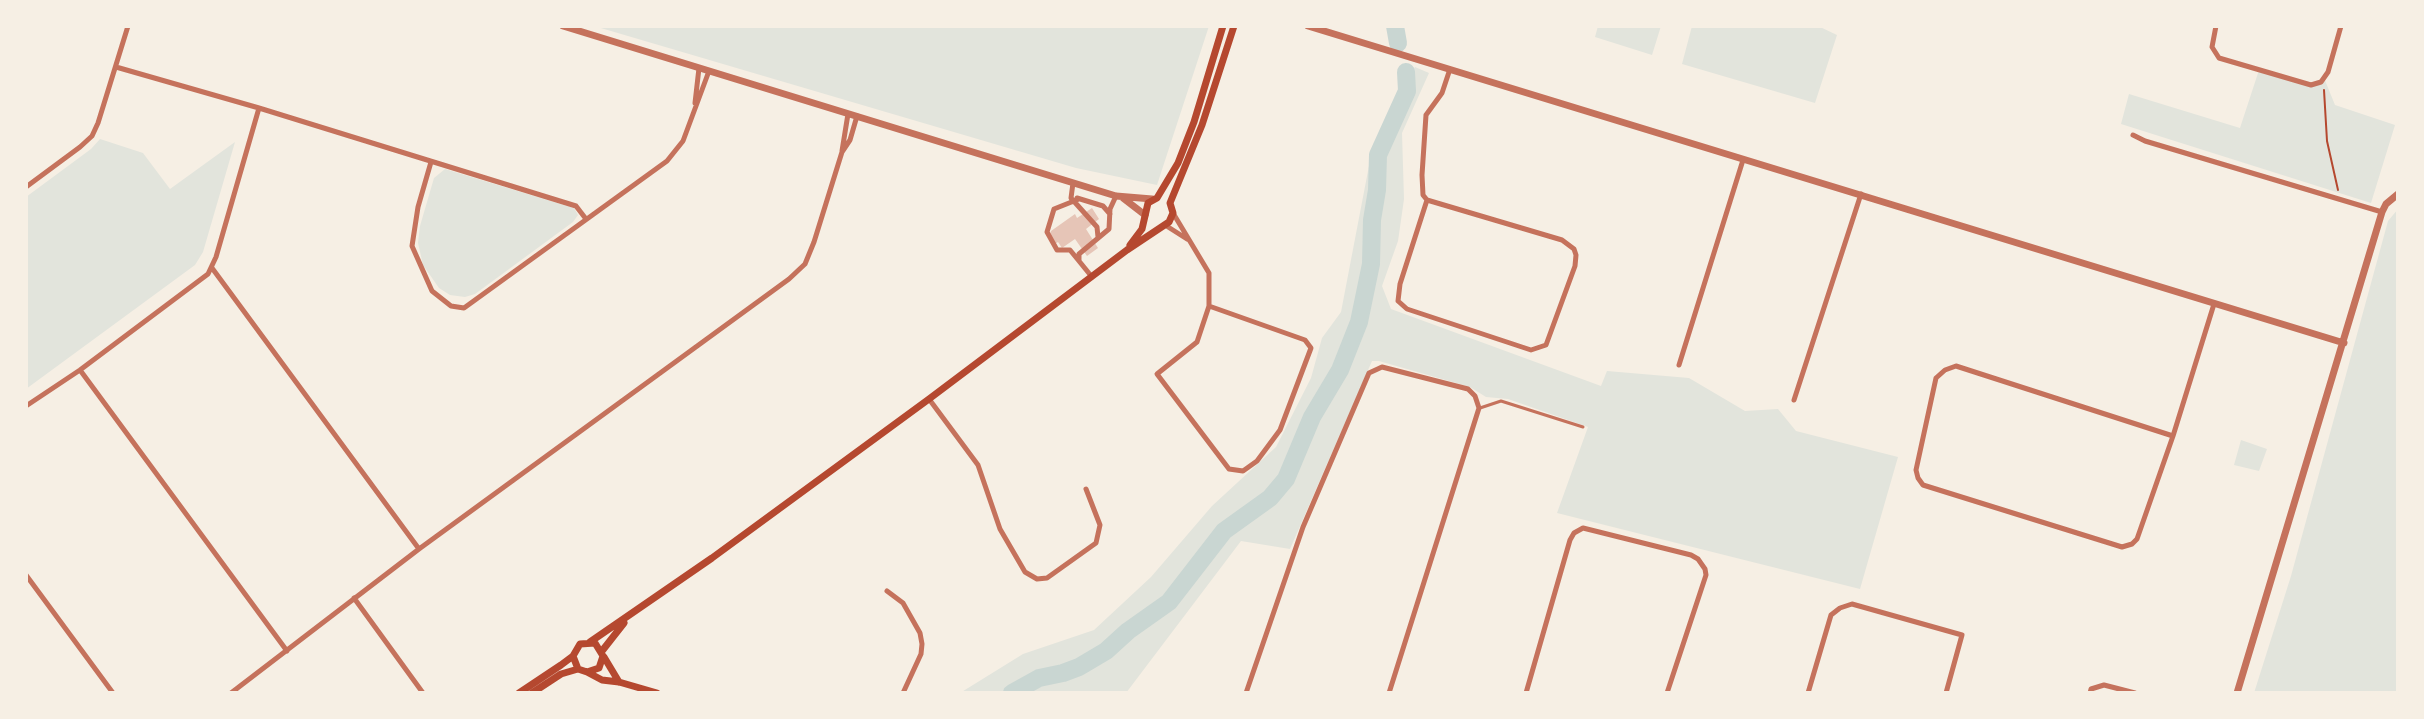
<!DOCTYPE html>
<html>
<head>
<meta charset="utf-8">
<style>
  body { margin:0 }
  #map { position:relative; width:2424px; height:719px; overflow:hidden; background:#f6efe4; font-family:Arial,sans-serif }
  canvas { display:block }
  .frame { position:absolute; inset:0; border:28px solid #f6efe4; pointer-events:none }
</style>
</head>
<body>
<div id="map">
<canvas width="2424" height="719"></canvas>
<div class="frame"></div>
</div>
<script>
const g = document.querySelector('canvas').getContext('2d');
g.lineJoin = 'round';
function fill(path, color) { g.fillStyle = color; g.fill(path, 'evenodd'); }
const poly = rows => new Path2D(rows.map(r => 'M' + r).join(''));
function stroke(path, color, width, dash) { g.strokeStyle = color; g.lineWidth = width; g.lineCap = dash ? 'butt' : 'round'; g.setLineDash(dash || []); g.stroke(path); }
fill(poly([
  [594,26,1209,26,1157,185,1076,168],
  [1598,26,1661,26,1652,55,1595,37],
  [1692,26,1818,26,1837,35,1815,103,1682,64],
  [1415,67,1429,73,1402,133,1404,199,1398,241,1382,286,1391,309,1601,386,1607,371,1689,378,1745,411,1778,409,1796,431,1898,457,1860,589,1557,513,1588,427,1508,399,1486,397,1470,387,1379,361,1372,361,1290,549,1241,541,1126,693,960,693,1023,654,1094,630,1151,577,1212,506,1276,447,1311,378,1322,338,1341,312,1372,150,1389,112],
  [2259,70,2307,85,2324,78,2335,105,2395,125,2371,203,2121,124,2129,94,2240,128],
  [100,139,143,153,170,189,235,142,203,252,195,265,26,389,26,197,91,149],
  [445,169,574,208,578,215,573,222,475,294,465,297,450,295,439,288,423,265,418,243,420,226,434,178],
  [2398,209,2398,693,2254,693,2291,576,2388,221],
  [2241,440,2267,449,2259,471,2234,465]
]), '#e2e4dc');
stroke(poly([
  [1395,26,1398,43],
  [1012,693,1039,678,1063,673,1079,667,1106,651,1128,631,1169,602,1224,531,1270,498,1286,479,1312,417,1340,370,1359,322,1371,264,1372,220,1377,190,1378,155,1407,91,1406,72]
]), '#c9d6d2', 18);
fill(poly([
  [1092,208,1099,219,1086,229,1098,248,1087,256,1075,239,1062,248,1058,242,1055,244,1049,236,1051,231,1075,214,1077,218]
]), '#e6c5b7');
stroke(poly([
  [2324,90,2327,141,2338,190]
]), '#b5482f', 2);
stroke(poly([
  [1480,408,1501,401,1583,427]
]), '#c5725c', 3);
stroke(poly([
  [2216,26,2212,47,2219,58,2311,85,2321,82,2328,72,2341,26],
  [116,67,259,108,576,206,586,219],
  [695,103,699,68],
  [2133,135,2145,141,2382,212],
  [842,151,848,114],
  [431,162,418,207,412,246,432,291,451,306,464,308,667,161,683,141,709,71],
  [1073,183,1071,198,1097,227,1098,237],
  [26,187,80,147,92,136,98,123,128,26],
  [1077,198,1103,206,1110,214],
  [1427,200,1562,240,1574,249,1576,255,1575,266,1546,345,1531,350,1407,309,1398,301,1400,284,1427,200,1423,195,1422,175,1426,115,1442,93,1450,69],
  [1173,213,1209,273,1209,306,1197,342,1157,374,1229,469,1243,471,1257,461,1280,430,1311,348,1305,340,1209,306],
  [1165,225,1187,239],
  [1079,261,1070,250,1057,250,1047,232,1054,209,1079,199],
  [212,268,419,549],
  [1092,277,1079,261,1079,254,1109,229,1110,209,1116,196],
  [1679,365,1743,160],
  [80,370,287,651],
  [929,399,978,465,1000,529,1025,572,1037,579,1047,578,1096,543,1100,525,1086,489],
  [1794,400,1861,194],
  [26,406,80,370,208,274,216,257,259,108],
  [2173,436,1956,366,1945,370,1936,378,1916,470,1918,478,1923,485,2122,547,2132,544,2137,539,2173,436,2214,304],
  [26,575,113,693],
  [887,591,903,603,920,633,922,644,921,654,903,693],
  [354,598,423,693],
  [231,693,419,549,789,279,805,264,814,242,842,152,850,140,857,116],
  [1246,693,1303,527,1369,373,1382,367,1468,389,1475,396,1479,408,1389,693],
  [1526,693,1570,540,1574,533,1583,528,1691,555,1698,559,1705,569,1706,575,1667,693],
  [1808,693,1831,615,1840,608,1852,604,1962,635,1946,693],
  [2090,693,2091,689,2104,685,2135,693]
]), '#c5725c', 5);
stroke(poly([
  [563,26,1116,196,1152,199],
  [1308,26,2344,343],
  [1123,198,1145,215],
  [2237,693,2382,212,2386,204,2398,194]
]), '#c5725c', 7);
stroke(poly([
  [1130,245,1142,229,1148,203,1157,198,1178,163,1194,122,1223,26],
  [590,642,712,558,929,399,1127,250,1169,222,1173,213,1170,203,1202,125,1234,26],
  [602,651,624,623],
  [604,657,619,682],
  [587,672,602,680,619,682,657,693],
  [519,693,561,665,573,656,580,644,595,643,603,656,599,668,587,672,578,669,573,656],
  [532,693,561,674,578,669]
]), '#b5482f', 7);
</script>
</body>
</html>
